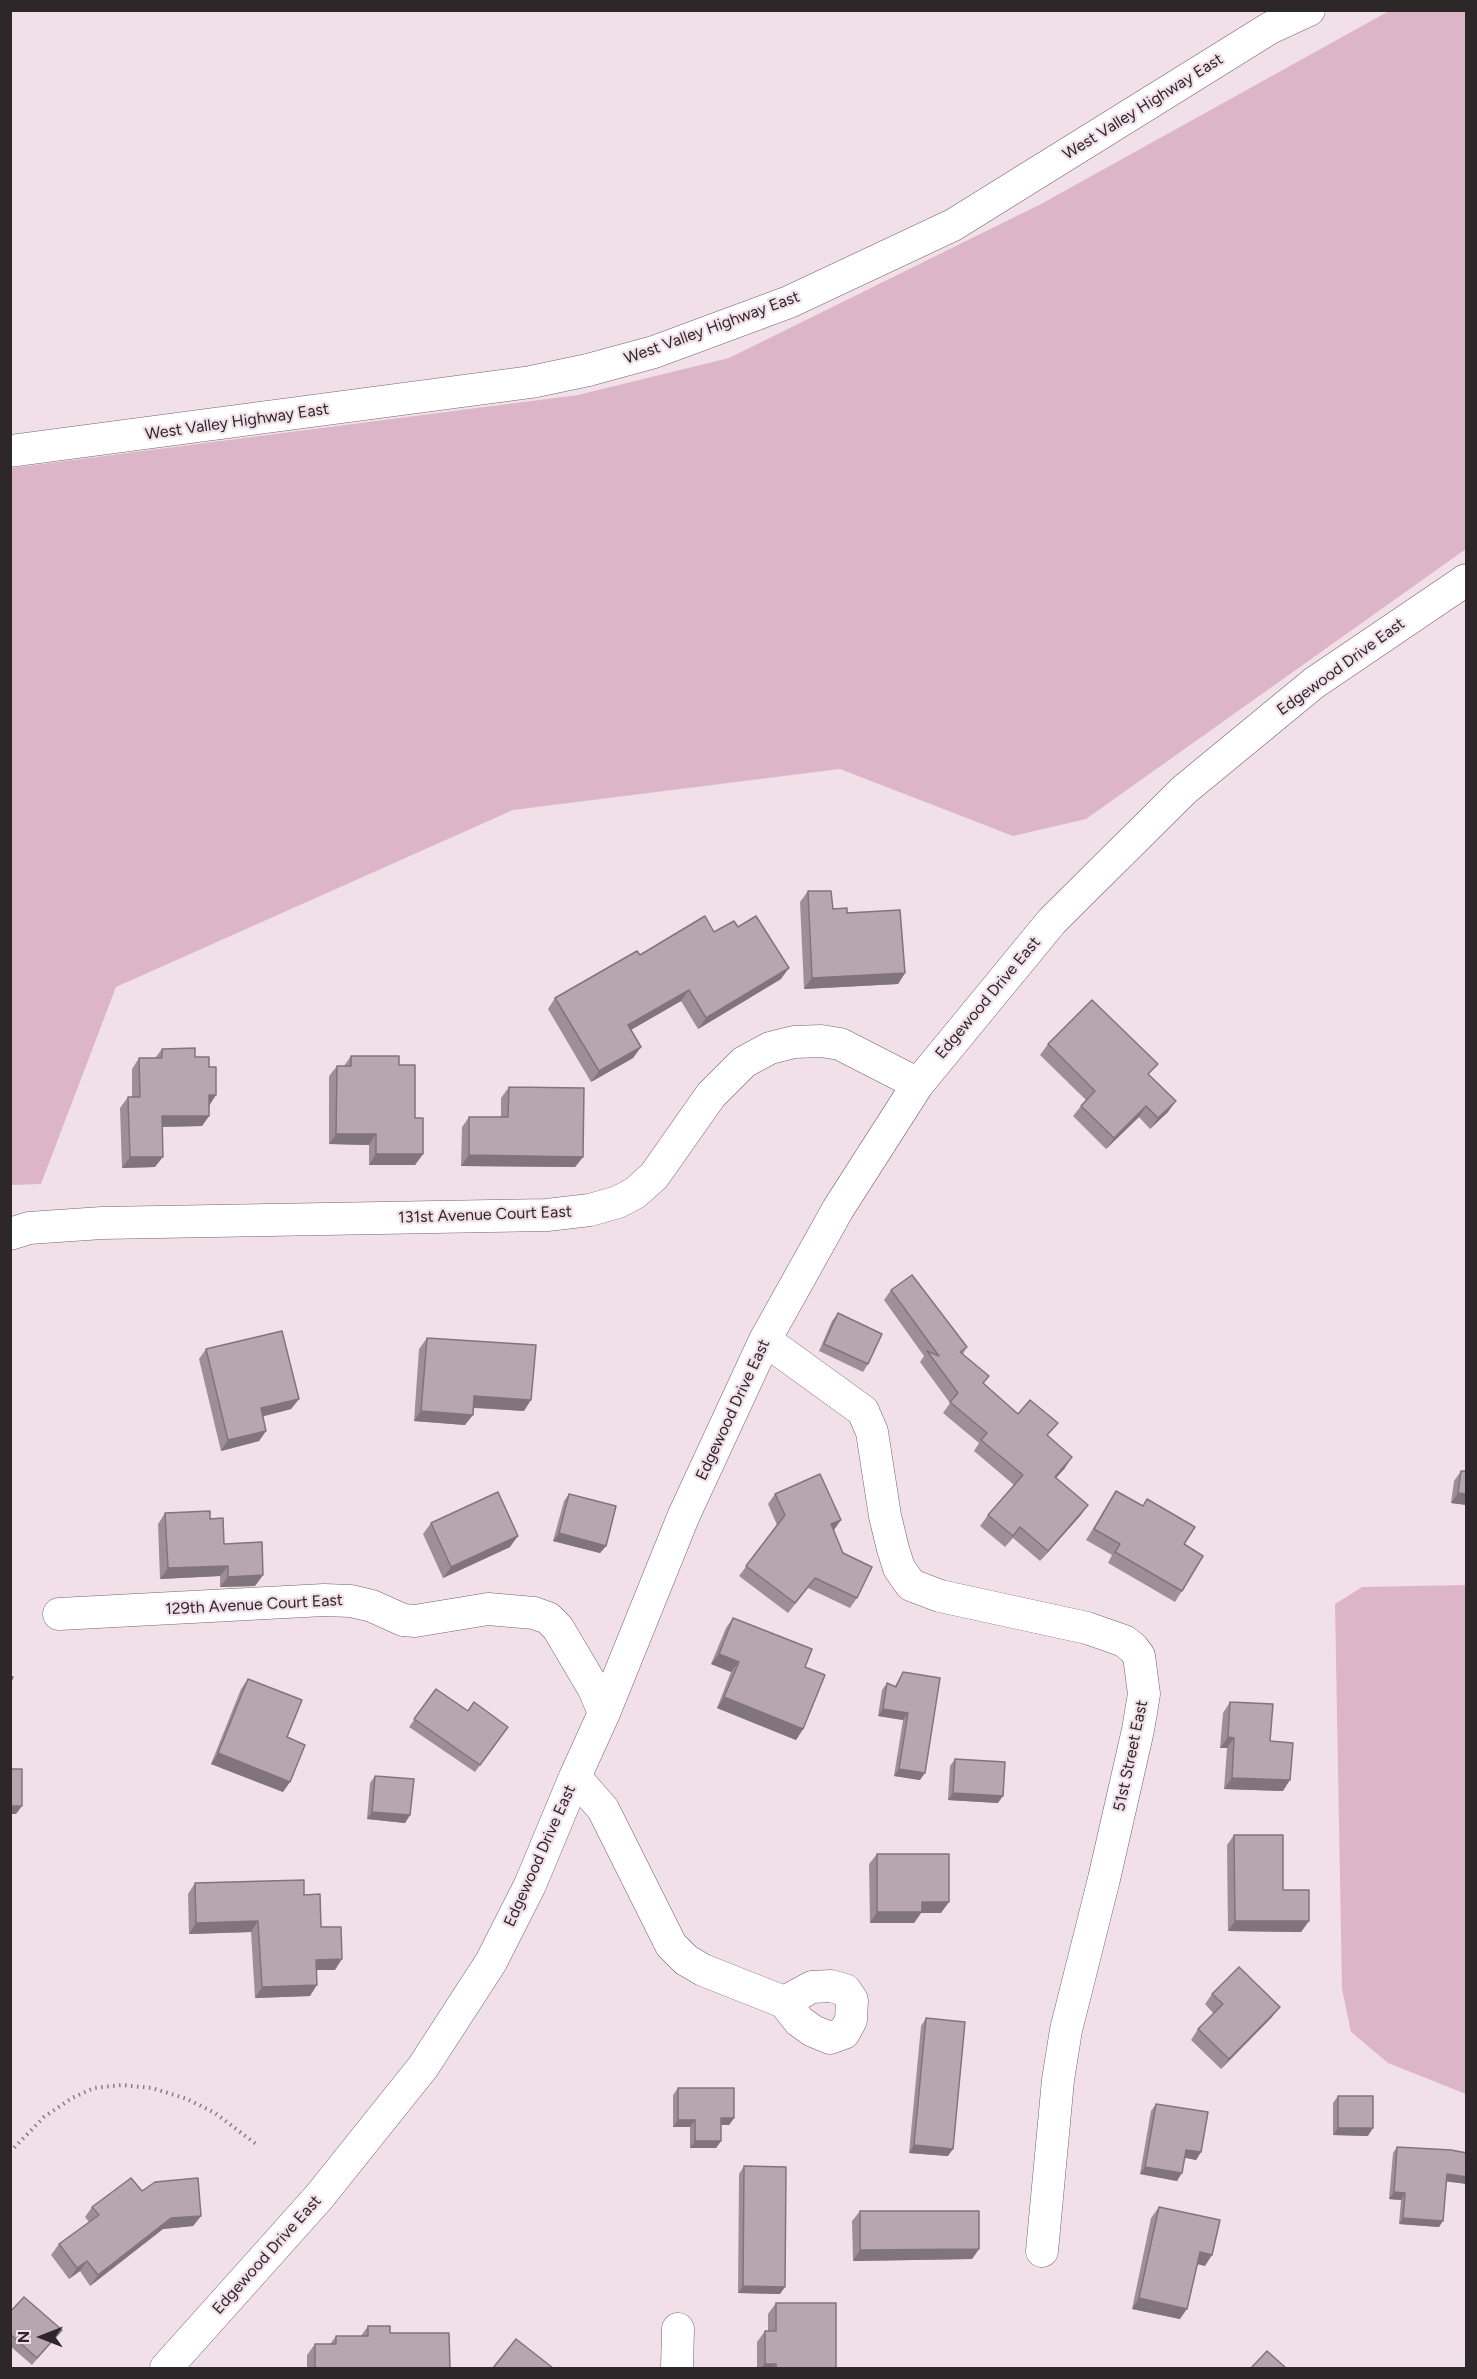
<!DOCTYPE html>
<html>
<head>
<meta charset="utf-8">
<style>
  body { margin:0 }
  #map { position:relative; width:1477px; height:2379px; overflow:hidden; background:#f2e0e8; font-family:Figtree,sans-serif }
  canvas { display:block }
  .frame { position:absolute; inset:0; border:12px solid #2e272a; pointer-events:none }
  .north { position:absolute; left:12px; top:2307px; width:60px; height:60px; -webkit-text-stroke:4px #f2e0e8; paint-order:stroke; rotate:270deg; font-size:16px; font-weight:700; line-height:24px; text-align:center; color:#2e272a }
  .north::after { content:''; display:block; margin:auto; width:21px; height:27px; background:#2e272a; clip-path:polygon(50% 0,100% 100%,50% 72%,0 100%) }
</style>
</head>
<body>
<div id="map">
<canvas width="1477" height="2379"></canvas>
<div class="frame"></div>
<div class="north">N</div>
</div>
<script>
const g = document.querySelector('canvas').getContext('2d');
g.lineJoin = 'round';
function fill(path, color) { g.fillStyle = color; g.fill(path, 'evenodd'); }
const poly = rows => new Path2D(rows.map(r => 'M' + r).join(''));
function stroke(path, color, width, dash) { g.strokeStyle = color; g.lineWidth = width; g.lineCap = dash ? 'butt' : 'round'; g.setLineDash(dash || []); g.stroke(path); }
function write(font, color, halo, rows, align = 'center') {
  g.font = font + ' Figtree,sans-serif'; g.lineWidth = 4.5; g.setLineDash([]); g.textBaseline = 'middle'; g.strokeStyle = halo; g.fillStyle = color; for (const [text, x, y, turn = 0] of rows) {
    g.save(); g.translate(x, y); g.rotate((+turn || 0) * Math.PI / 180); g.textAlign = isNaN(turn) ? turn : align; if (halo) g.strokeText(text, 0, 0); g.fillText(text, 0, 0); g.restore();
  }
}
fill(poly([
  [1389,11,1466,11,1466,549,1086,819,1013,836,840,769,513,810,116,987,41,1184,11,1185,11,468,578,395,729,358,1041,204],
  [1466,1585,1466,2094,1388,2063,1351,2032,1342,1989,1335,1604,1362,1587]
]), '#dcb6c8');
const minor = poly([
  [10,451,531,382,588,370,654,352,789,302,953,225,1270,28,1309,10],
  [10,1234,29,1228,102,1223,547,1215,590,1210,618,1202,635,1193,654,1176,711,1095,744,1062,770,1048,794,1042,821,1041,840,1044,918,1084],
  [765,1340,863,1411,872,1432,885,1516,893,1549,899,1568,911,1585,940,1596,1087,1628,1124,1641,1133,1648,1139,1656,1144,1694,1138,1730,1104,1879,1066,2030,1058,2080,1042,2251],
  [59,1614,324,1600,351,1601,372,1606,403,1620,415,1621,488,1609,534,1613,548,1618,558,1628,594,1689,604,1713],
  [575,1777,603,1809,671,1945,686,1960,703,1970,784,2002,799,2021,813,2031,830,2038,844,2033,851,2020,852,2000,845,1990,831,1986,812,1987,784,2002],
  [166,2368,319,2197,423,2067,491,1962,530,1885,575,1777,604,1713,684,1515,765,1340,838,1209,918,1084,1052,921,1184,790,1314,683,1466,580],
  [677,2368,678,2329]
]);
stroke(minor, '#73636b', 33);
stroke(poly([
  [10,2152,44,2117,72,2098,94,2088,122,2085,152,2088,187,2099,215,2113,256,2144]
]), '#887c81', 4, [1.5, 4.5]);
stroke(minor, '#fff', 32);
fill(poly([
  [808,891,833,909,905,973,898,984,804,989,800,902],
  [738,927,781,979,698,1029,681,1001,631,1030,641,1047,633,1058,591,1082,548,1009,555,998,640,955,714,932],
  [1048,1044,1149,1075,1168,1112,1150,1129,1139,1117,1106,1149,1073,1116,1081,1106,1086,1100,1040,1055],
  [162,1049,195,1057,209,1106,209,1116,202,1126,162,1127,155,1167,122,1168,120,1108,128,1097,132,1097,132,1069,139,1058,155,1058],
  [351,1056,399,1065,415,1118,423,1154,415,1165,369,1165,369,1145,329,1144,329,1076,337,1066,344,1066],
  [509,1087,583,1157,575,1167,461,1166,462,1127,469,1117,501,1117,501,1098],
  [891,1290,967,1347,963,1354,984,1384,1018,1414,1048,1436,1065,1468,1056,1478,1088,1505,1080,1516,1040,1561,1013,1538,1005,1547,980,1526,988,1515,1014,1485,974,1451,979,1443,943,1413,950,1403,920,1362,924,1356,884,1300],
  [838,1313,868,1364,863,1372,819,1351,832,1321],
  [427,1338,524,1411,473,1408,465,1425,414,1421,419,1349],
  [206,1349,299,1399,291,1409,263,1416,266,1431,259,1441,221,1451,199,1359],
  [1461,1471,1467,1471,1467,1505,1451,1503,1454,1481],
  [1116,1491,1143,1506,1147,1499,1184,1544,1182,1591,1175,1602,1108,1563,1112,1555,1086,1540,1109,1502],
  [569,1494,606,1546,600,1553,553,1541,564,1501],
  [775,1494,834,1530,857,1598,850,1608,808,1588,788,1613,739,1576,777,1525,768,1504],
  [165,1513,210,1519,224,1544,263,1575,255,1586,220,1587,220,1576,160,1579,158,1524],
  [431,1523,510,1547,443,1578,423,1534],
  [733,1618,805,1667,803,1729,796,1740,717,1708,731,1672,711,1664,726,1628],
  [903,1672,920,1780,894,1776,903,1720,878,1716,882,1690,887,1683,895,1686],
  [248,1679,287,1737,283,1792,211,1764,241,1689],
  [436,1689,468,1711,508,1727,475,1772,409,1727],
  [1230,1702,1283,1791,1224,1789,1227,1748,1220,1748,1223,1713],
  [955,1759,998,1803,948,1800,950,1766],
  [375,1776,410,1815,405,1823,367,1819,370,1783],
  [1234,1835,1283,1890,1309,1921,1301,1932,1228,1931,1227,1845],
  [877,1854,941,1913,921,1913,914,1923,870,1923,869,1864],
  [195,1883,304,1895,335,1970,317,1970,310,1996,255,1998,251,1932,189,1934,188,1894],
  [1212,1994,1272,2017,1221,2069,1191,2040,1198,2029,1214,2014,1205,2004],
  [926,2018,948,2156,909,2153,921,2026],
  [678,2088,734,2118,729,2125,721,2125,721,2141,716,2148,690,2148,690,2127,673,2127,673,2095],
  [1338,2096,1368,2136,1333,2135,1333,2103],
  [1156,2104,1201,2152,1196,2160,1184,2157,1177,2181,1140,2174,1151,2111],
  [1397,2147,1467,2153,1467,2184,1446,2181,1439,2227,1399,2224,1401,2200,1389,2199,1393,2153],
  [744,2166,780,2294,738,2293,739,2174],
  [142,2191,201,2216,193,2226,163,2229,90,2286,80,2271,69,2279,51,2255,59,2244,89,2222,85,2217,92,2207],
  [1159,2207,1205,2266,1198,2264,1180,2319,1132,2309,1151,2218],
  [860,2211,979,2249,972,2259,853,2261,852,2221],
  [776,2303,836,2368,757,2368,757,2342,765,2331,768,2331,768,2314],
  [10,2312,56,2337,32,2365,10,2346],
  [368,2326,390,2333,450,2368,307,2368,307,2355,315,2344,330,2344,336,2336,361,2336]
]), '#9e8f96');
fill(poly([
  [789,968,781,979,698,1029,706,1018],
  [905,973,898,984,804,989,812,978],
  [689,990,681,1001,620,1036,628,1025],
  [641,1047,633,1058,591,1082,599,1071],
  [209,1095,216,1095,209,1106],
  [1176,1101,1168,1112,1150,1129,1158,1118],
  [1146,1106,1139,1117,1106,1149,1114,1138],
  [162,1116,209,1116,202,1126,154,1127],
  [336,1134,376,1134,369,1145,329,1144],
  [376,1154,423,1154,415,1165,369,1165],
  [469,1155,583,1157,575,1167,461,1166],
  [130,1157,163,1157,155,1167,122,1168],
  [474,1396,531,1400,524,1411,467,1407],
  [299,1399,291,1409,253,1419,261,1408],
  [421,1411,473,1415,465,1425,414,1421],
  [266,1431,259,1441,221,1451,228,1440],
  [1072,1457,1065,1468,1047,1488,1055,1477],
  [1458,1493,1467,1494,1467,1505,1451,1503],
  [1088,1505,1080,1516,1040,1561,1048,1551],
  [841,1520,834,1530,824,1535,831,1524],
  [559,1533,606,1546,600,1553,553,1541],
  [518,1536,510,1547,443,1578,451,1567],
  [228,1566,220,1576,160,1579,168,1568],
  [263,1575,255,1586,220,1587,228,1577],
  [719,1654,739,1662,731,1672,711,1664],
  [724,1697,803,1729,796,1740,717,1708],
  [883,1709,908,1713,903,1720,878,1716],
  [1228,1737,1234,1738,1227,1748,1220,1748],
  [218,1753,290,1782,283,1792,211,1764],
  [899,1769,925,1773,920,1780,894,1776],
  [1232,1778,1290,1780,1283,1791,1224,1789],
  [953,1793,1003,1796,998,1803,948,1800],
  [10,1806,22,1806,16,1814,10,1814],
  [372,1812,410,1815,405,1823,367,1819],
  [922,1902,949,1902,941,1913,921,1913,914,1923,870,1923,877,1912],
  [258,1921,251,1932,189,1934,196,1923],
  [1235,1921,1309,1921,1301,1932,1228,1931],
  [342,1959,335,1970,309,1970,316,1960],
  [317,1985,310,1996,255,1998,262,1987],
  [1280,2007,1272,2017,1221,2069,1229,2059],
  [721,2118,734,2118,729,2125,716,2125],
  [678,2120,695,2120,690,2127,673,2127],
  [1338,2128,1373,2128,1368,2136,1333,2135],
  [695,2141,721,2141,716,2148,690,2148],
  [914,2145,953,2149,948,2156,909,2153],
  [1186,2150,1201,2152,1196,2160,1181,2157],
  [1145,2167,1182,2173,1177,2181,1140,2174],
  [1447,2174,1467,2177,1467,2184,1442,2181],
  [1394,2192,1405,2193,1401,2200,1389,2199],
  [201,2216,193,2226,163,2229,90,2286,98,2275,171,2218],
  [1403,2218,1443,2221,1439,2227,1399,2224],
  [979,2249,972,2259,853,2261,860,2250],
  [1200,2252,1212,2255,1205,2266,1193,2263],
  [87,2261,80,2271,69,2279,77,2268],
  [743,2286,785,2287,780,2294,738,2293],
  [1139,2298,1187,2309,1180,2319,1132,2309],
  [765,2364,776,2364,773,2368,761,2368]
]), '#81747a');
const building = poly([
  [808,891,831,891,833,909,847,908,847,913,900,910,905,973,812,978,808,891],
  [705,916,714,932,734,921,738,927,756,916,789,968,706,1018,689,990,628,1025,641,1047,599,1071,555,998,637,951,640,955,705,916],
  [1092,1000,1158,1064,1148,1074,1176,1101,1158,1118,1146,1106,1114,1138,1081,1106,1095,1091,1048,1044,1092,1000],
  [195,1048,195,1057,209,1057,209,1067,216,1067,216,1095,209,1095,209,1116,162,1116,163,1157,130,1157,128,1097,140,1097,139,1058,162,1058,162,1049,195,1048],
  [351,1056,399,1056,399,1065,415,1065,415,1118,423,1118,423,1154,376,1154,376,1134,336,1134,337,1066,351,1066,351,1056],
  [509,1087,584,1088,583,1157,469,1155,469,1117,508,1117,509,1087],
  [912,1275,967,1347,960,1352,989,1376,983,1383,1018,1414,1030,1400,1058,1423,1047,1435,1072,1457,1055,1477,1088,1505,1048,1551,1020,1527,1013,1536,988,1515,1023,1475,981,1440,987,1433,950,1402,958,1393,927,1351,939,1356,891,1290,912,1275],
  [838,1313,882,1334,868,1364,824,1344,838,1313],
  [282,1331,299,1399,261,1408,266,1431,228,1440,206,1349,282,1331],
  [427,1338,536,1345,531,1400,474,1396,473,1415,421,1411,427,1338],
  [1461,1471,1467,1471,1467,1494,1458,1493,1461,1471],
  [820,1474,841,1520,831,1524,843,1553,872,1567,857,1598,815,1578,795,1603,746,1566,785,1515,775,1494,820,1474],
  [1116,1491,1143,1506,1147,1499,1195,1527,1184,1544,1203,1556,1182,1591,1115,1552,1120,1544,1094,1529,1116,1491],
  [498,1492,518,1536,451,1567,431,1523,498,1492],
  [569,1494,616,1506,606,1546,559,1533,569,1494],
  [210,1511,210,1519,223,1518,224,1544,262,1542,263,1575,228,1577,228,1566,168,1568,165,1513,210,1511],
  [733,1618,812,1649,805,1667,825,1675,803,1729,724,1697,739,1662,719,1654,733,1618],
  [903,1672,940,1678,925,1773,899,1769,908,1713,883,1709,887,1683,896,1687,903,1672],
  [10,1676,13,1677,10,1684,10,1676],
  [248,1679,302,1700,287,1737,305,1745,290,1782,218,1753,248,1679],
  [436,1689,468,1711,474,1702,508,1727,480,1765,414,1719,436,1689],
  [1230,1702,1273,1704,1270,1741,1293,1743,1290,1780,1232,1778,1234,1738,1228,1737,1230,1702],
  [955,1759,1005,1762,1003,1796,953,1793,955,1759],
  [10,1769,22,1769,22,1806,10,1806,10,1769],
  [375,1776,414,1779,410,1815,372,1812,375,1776],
  [1234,1835,1283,1835,1283,1890,1309,1890,1309,1921,1235,1921,1234,1835],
  [877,1854,949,1854,949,1902,922,1902,922,1912,877,1912,877,1854],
  [304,1880,304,1895,320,1894,321,1927,341,1927,342,1959,316,1960,317,1985,262,1987,258,1921,196,1923,195,1883,304,1880],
  [1239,1967,1280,2007,1229,2059,1198,2029,1223,2004,1212,1994,1239,1967],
  [926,2018,965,2022,953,2149,914,2145,926,2018],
  [678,2088,734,2088,734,2118,721,2118,721,2141,695,2141,695,2120,678,2120,678,2088],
  [1338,2096,1373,2096,1373,2128,1338,2128,1338,2096],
  [1156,2104,1208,2112,1201,2152,1186,2150,1182,2173,1145,2167,1156,2104],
  [1397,2147,1451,2150,1467,2153,1467,2177,1447,2174,1443,2221,1403,2218,1405,2193,1394,2192,1397,2147],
  [744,2166,786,2167,785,2287,743,2286,744,2166],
  [131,2178,142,2191,155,2182,198,2178,201,2216,171,2218,98,2275,87,2261,77,2268,59,2244,99,2215,92,2207,131,2178],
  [1159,2207,1220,2220,1212,2255,1200,2252,1187,2309,1139,2298,1159,2207],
  [860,2211,979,2211,979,2249,860,2250,860,2211],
  [24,2297,62,2330,37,2358,10,2334,10,2312,24,2297],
  [776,2303,836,2303,836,2368,776,2368,776,2364,765,2364,765,2331,776,2331,776,2303],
  [368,2326,390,2326,390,2333,449,2333,450,2368,315,2368,315,2344,336,2344,336,2336,368,2336,368,2326],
  [516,2339,553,2368,493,2368,516,2339],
  [1267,2351,1286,2368,1251,2368,1267,2351]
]);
fill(building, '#b8a6af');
stroke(building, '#81747a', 1.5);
write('16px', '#2e272a', '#f2e0e8', [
  ["West Valley Highway East",1143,107,-32],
  ["West Valley Highway East",712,328,-20],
  ["West Valley Highway East",237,422,-8],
  ["Edgewood Drive East",1341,667,-36],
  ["Edgewood Drive East",988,998,-50],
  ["131st Avenue Court East",485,1215,-2],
  ["Edgewood Drive East",733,1410,-65],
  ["129th Avenue Court East",254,1605,-3],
  ["51st Street East",1131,1756,-78],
  ["Edgewood Drive East",540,1856,-66],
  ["Edgewood Drive East",267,2255,-48]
]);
</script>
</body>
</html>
